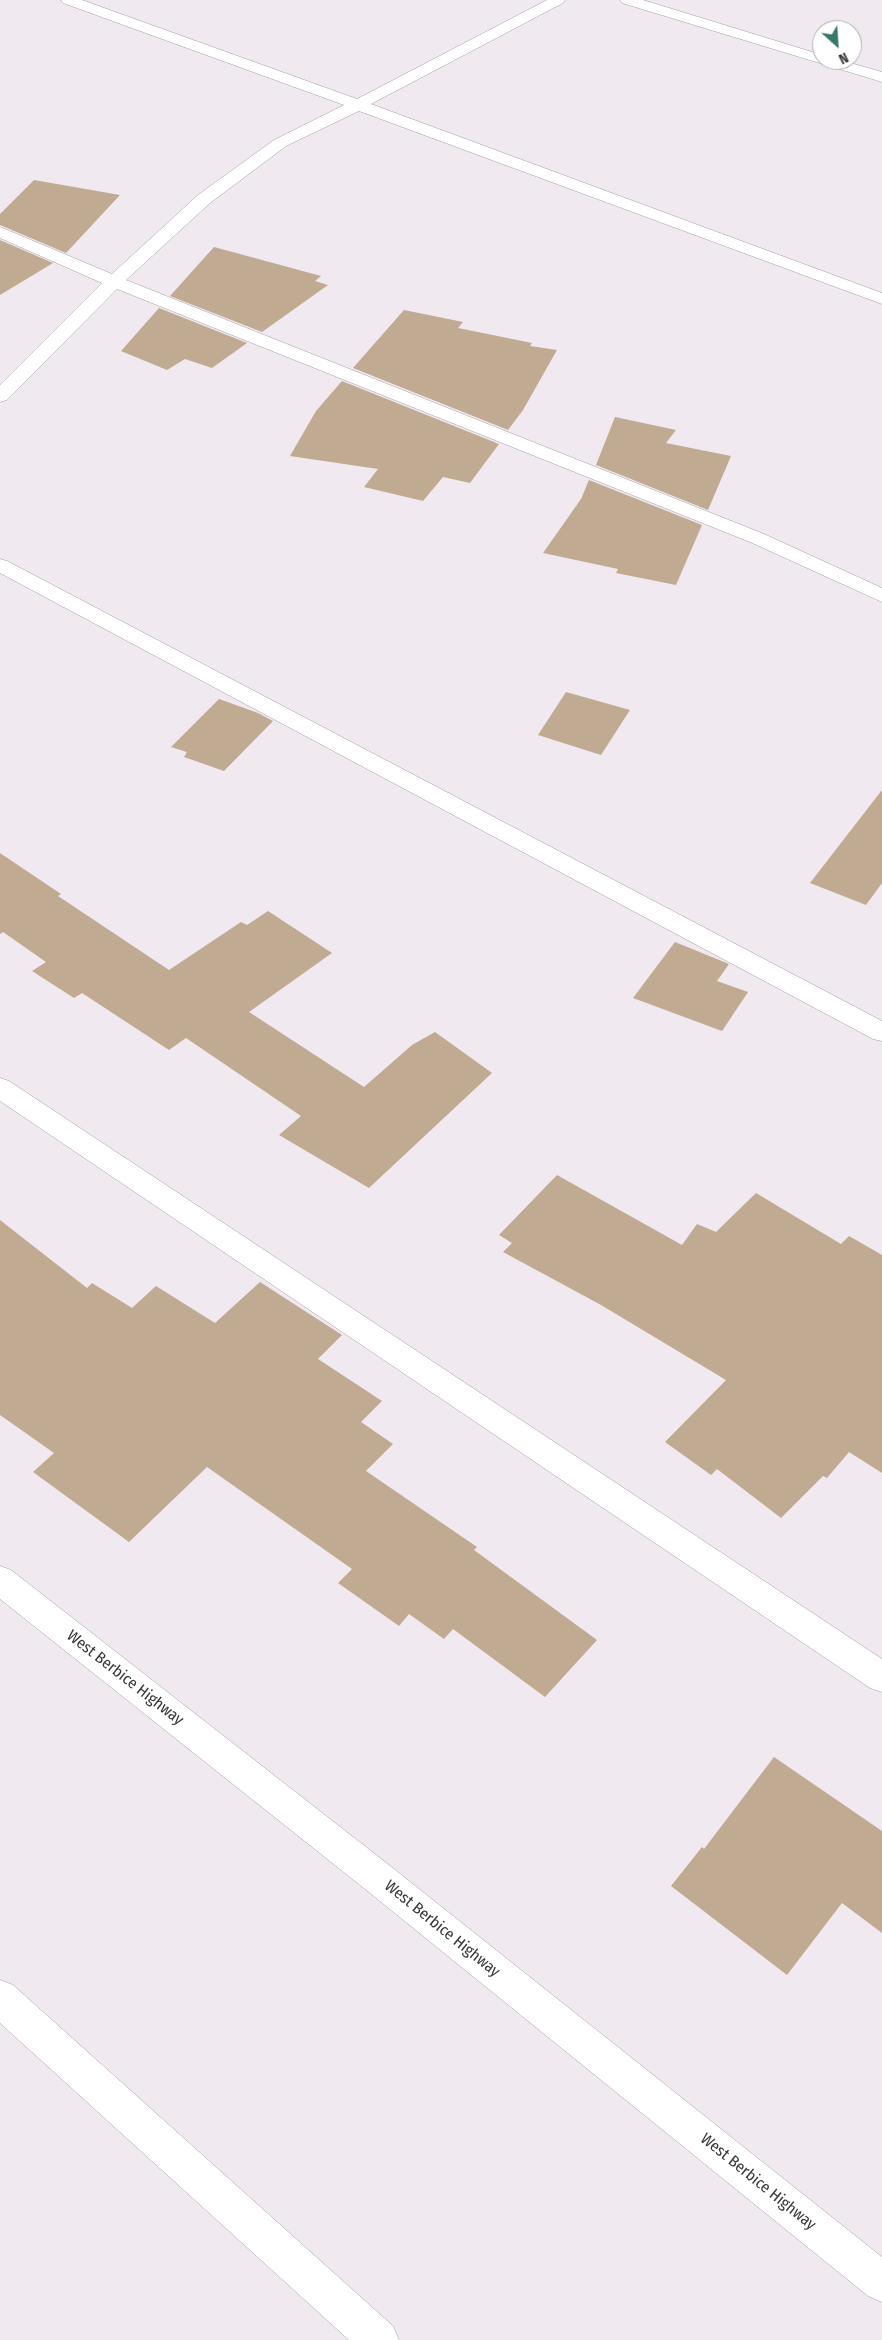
<!DOCTYPE html>
<html>
<head>
<meta charset="utf-8">
<style>
  body { margin:0 }
  #map { position:relative; width:882px; height:2340px; overflow:hidden; background:#f0e9f0; font-family:"Fira Sans Condensed",sans-serif }
  canvas { display:block }
  .north { position:absolute; left:812px; top:20px; width:50px; height:50px; box-sizing:border-box; background:#fff; border:1px solid #afafb0; border-radius:50%; rotate:154deg; font-size:14px; font-weight:700; line-height:20px; text-align:center; color:#383639 }
  .north::after { content:''; display:block; margin:auto; width:18px; height:22px; background:#35796b; clip-path:polygon(50% 0,100% 100%,50% 72%,0 100%) }
</style>
</head>
<body>
<div id="map">
<canvas width="882" height="2340"></canvas>
<div class="north">N</div>
</div>
<script>
const g = document.querySelector('canvas').getContext('2d');
g.lineJoin = 'round';
function fill(path, color) { g.fillStyle = color; g.fill(path, 'evenodd'); }
const poly = rows => new Path2D(rows.map(r => 'M' + r).join(''));
function stroke(path, color, width, dash) { g.strokeStyle = color; g.lineWidth = width; g.lineCap = dash ? 'butt' : 'round'; g.setLineDash(dash || []); g.stroke(path); }
function write(font, color, halo, rows, align = 'center') {
  g.font = font + ' "Fira Sans Condensed",sans-serif'; g.lineWidth = 4.5; g.setLineDash([]); g.textBaseline = 'middle'; g.strokeStyle = halo; g.fillStyle = color; for (const [text, x, y, turn = 0] of rows) {
    g.save(); g.translate(x, y); g.rotate((+turn || 0) * Math.PI / 180); g.textAlign = isNaN(turn) ? turn : align; if (halo) g.strokeText(text, 0, 0); g.fillText(text, 0, 0); g.restore();
  }
}
fill(poly([
  [34,180,120,195,66,253,0,225,0,214],
  [0,240,53,263,0,295],
  [214,247,321,276,315,281,328,285,262,332,170,296],
  [159,308,247,343,212,368,185,359,167,370,121,351],
  [404,310,463,322,458,328,532,343,530,346,557,350,523,410,508,430,353,368],
  [342,381,499,444,470,483,443,477,423,501,364,487,378,469,290,456,316,411],
  [615,417,676,430,666,443,731,456,708,510,596,465],
  [589,480,702,525,676,585,616,573,618,569,543,553,581,499],
  [566,692,630,710,601,755,538,735],
  [219,699,258,713,273,721,224,771,184,757,187,752,171,747],
  [882,790,882,883,866,905,810,883],
  [0,853,61,894,58,896,169,970,241,922,247,925,268,911,332,953,249,1012,364,1087,412,1045,435,1032,492,1073,369,1188,279,1135,301,1116,186,1038,169,1050,82,993,74,998,32,971,46,962,3,932,0,934],
  [675,942,729,964,717,981,748,992,722,1031,633,998],
  [557,1175,682,1245,697,1224,716,1232,756,1193,841,1244,849,1236,882,1255,882,1473,849,1452,827,1478,823,1476,781,1518,717,1469,711,1475,665,1442,726,1380,601,1305,503,1252,512,1243,499,1235],
  [0,1220,87,1288,92,1283,132,1308,156,1286,215,1323,260,1282,342,1335,318,1359,382,1401,361,1422,393,1444,366,1471,477,1547,474,1550,597,1640,545,1697,453,1629,444,1639,409,1614,399,1626,338,1583,352,1569,207,1467,129,1542,33,1472,54,1453,0,1415],
  [774,1757,882,1831,882,1933,842,1903,787,1975,671,1886,702,1847,704,1849]
]), '#c0aa91');
const minor = poly([
  [61,0,82,0,357,99,547,0,565,0,563,3,371,104,882,293,882,304,359,111,286,146,210,203,126,280,764,534,882,588,882,602,750,542,117,289,7,400,0,402,0,385,102,283,0,238,0,227,112,274,198,195,274,140,344,105,63,3,61,0],
  [620,0,643,0,822,55,822,60,840,60,882,72,882,82,622,3,620,0],
  [0,559,7,561,882,1021,882,1041,873,1039,0,573,0,559],
  [0,1078,9,1081,882,1659,882,1692,870,1688,0,1101,0,1078],
  [0,1980,13,1985,393,2326,399,2340,349,2340,0,2023,0,1980]
]);
const primary = poly([
  [0,1566,11,1570,389,1865,882,2257,882,2302,868,2296,365,1889,0,1599,0,1566]
]);
stroke(minor, '#a39da3', 1);
stroke(primary, '#a39da3', 1);
fill(minor, '#fff');
fill(primary, '#fff');
write('16px', '#383639', '#fff', [
  ["West Berbice Highway",125,1678,38],
  ["West Berbice Highway",442,1929,39],
  ["West Berbice Highway",758,2182,39]
]);
</script>
</body>
</html>
